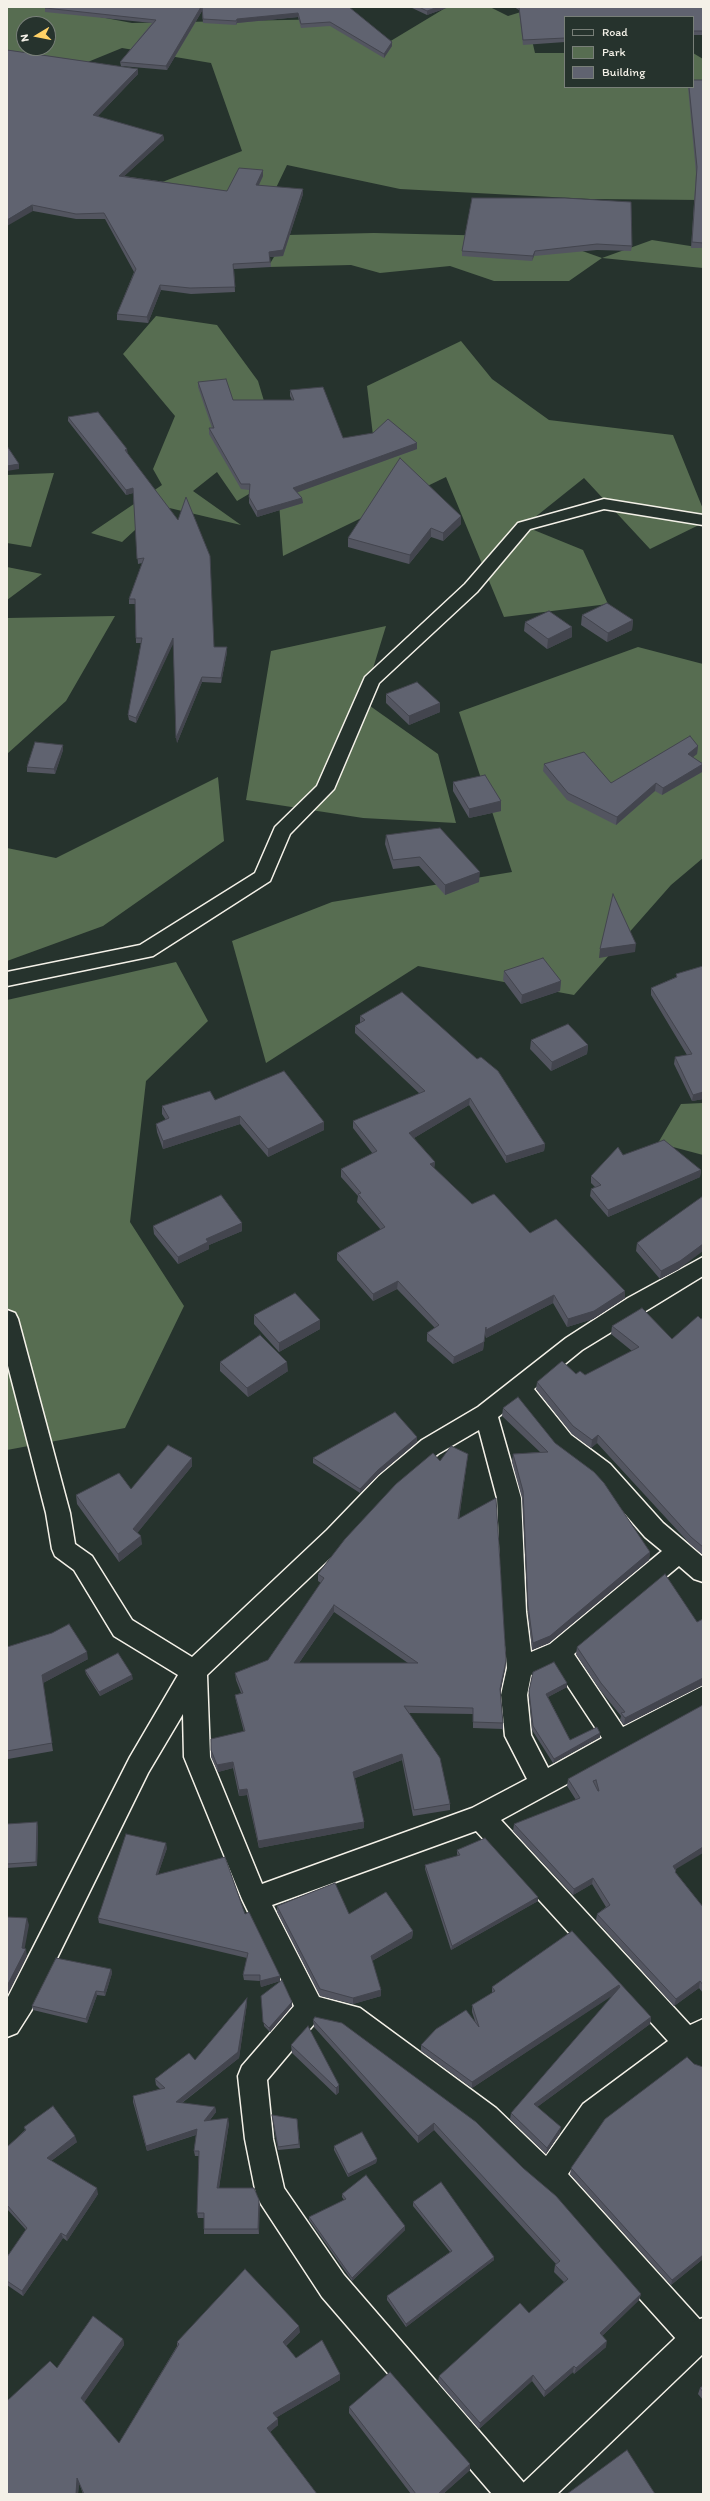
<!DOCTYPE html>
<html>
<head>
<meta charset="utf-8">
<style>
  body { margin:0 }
  #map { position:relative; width:710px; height:2501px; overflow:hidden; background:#26332d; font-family:Itim,sans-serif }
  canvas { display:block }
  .frame { position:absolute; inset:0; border:8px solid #f4f1e8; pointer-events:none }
  .legend { position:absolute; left:564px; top:16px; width:130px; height:72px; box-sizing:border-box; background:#26332d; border:1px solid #787f78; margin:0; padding:5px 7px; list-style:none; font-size:12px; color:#f4f1e8 }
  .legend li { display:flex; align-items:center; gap:8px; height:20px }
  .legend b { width:20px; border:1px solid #787f78 }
  .north { position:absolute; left:16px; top:16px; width:40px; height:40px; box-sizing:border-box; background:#26332d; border:1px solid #787f78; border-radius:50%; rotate:260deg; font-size:11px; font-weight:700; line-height:16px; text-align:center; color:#f4f1e8 }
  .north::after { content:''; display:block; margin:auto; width:14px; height:18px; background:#ffd166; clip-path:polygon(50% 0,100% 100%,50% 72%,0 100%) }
</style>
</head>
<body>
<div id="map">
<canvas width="710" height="2501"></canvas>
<div class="frame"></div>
<ul class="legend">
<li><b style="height:5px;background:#26332d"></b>Road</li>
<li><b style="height:11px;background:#576d51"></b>Park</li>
<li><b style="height:11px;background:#606370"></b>Building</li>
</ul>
<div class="north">N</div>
</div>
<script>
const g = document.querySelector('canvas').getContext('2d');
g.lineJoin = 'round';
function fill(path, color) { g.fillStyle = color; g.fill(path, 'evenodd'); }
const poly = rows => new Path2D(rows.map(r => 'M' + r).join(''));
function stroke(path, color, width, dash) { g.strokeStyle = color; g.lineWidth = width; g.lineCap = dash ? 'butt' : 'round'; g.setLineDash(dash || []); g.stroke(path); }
fill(poly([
  [7,7,47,7,132,23,336,19,384,45,447,7,490,7,508,16,537,7,565,17,528,23,535,53,565,53,565,87,693,87,693,53,703,59,703,200,590,199,400,189,287,165,251,240,221,227,75,216,242,151,211,63,122,48,7,95],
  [24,24,48,24,48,48,24,48],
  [374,233,543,237,602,258,652,240,703,248,703,268,602,258,569,281,494,281,450,266,380,273,351,265,268,267,287,235],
  [156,316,217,325,258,381,273,431,276,478,237,501,217,472,193,491,241,525,161,506,122,542,91,533,162,485,153,469,175,416,123,354],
  [461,341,492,379,549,420,673,435,703,509,703,523,650,549,584,478,524,526,583,550,608,604,504,617,446,477,283,556,276,463,376,460,367,386],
  [54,473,31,547,7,543,7,475],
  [7,567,42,574,7,600],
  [115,616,66,701,7,754,7,618],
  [386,626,363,701,438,754,456,823,363,818,246,800,271,651],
  [638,647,703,664,703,858,671,885,574,995,418,966,266,1063,232,941,332,902,512,872,459,712],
  [218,777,224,841,103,926,7,961,7,848,56,858],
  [176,962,208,1021,146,1081,130,1222,184,1306,125,1428,7,1450,7,1000],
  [703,1103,703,1155,658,1143,681,1104]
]), '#576d51');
const minor = poly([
  [604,499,703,515,703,525,604,509,530,529,477,592,379,683,334,789,290,834,270,881,153,956,7,986,7,972,140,945,255,873,275,827,317,786,365,677,465,584,518,523,604,499],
  [703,1257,703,1276,582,1350,534,1389,571,1435,610,1464,663,1523,703,1557,703,1582,694,1579,679,1566,574,1654,623,1727,703,1686,703,1710,501,1820,690,2025,703,2019,703,2073,693,2069,686,2061,603,2124,568,2174,703,2323,703,2352,697,2354,686,2350,585,2238,556,2202,523,2174,476,2128,343,2029,315,2023,267,2080,273,2139,284,2188,344,2275,524,2483,529,2494,492,2494,322,2297,261,2204,256,2194,245,2139,238,2076,242,2066,294,2006,242,1899,184,1757,183,1714,148,1773,31,2011,17,2033,7,2037,7,1999,130,1757,178,1675,114,1636,74,1570,55,1556,52,1549,46,1513,7,1362,7,1310,15,1313,18,1319,70,1513,75,1544,92,1556,132,1620,192,1657,327,1530,379,1476,422,1440,478,1407,566,1338,628,1298,703,1257],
  [518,1402,555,1449,594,1478,645,1537,662,1551,550,1644,531,1652,526,1612,521,1498,498,1417,518,1402],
  [479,1430,497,1498,502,1612,507,1668,501,1695,505,1736,527,1779,472,1808,262,1884,210,1757,207,1675,345,1544,395,1490,438,1454,479,1430],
  [554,1665,602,1738,548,1768,531,1735,527,1695,531,1675,554,1665],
  [476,1831,668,2041,583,2104,546,2156,496,2108,360,2008,319,1997,272,1905,476,1831]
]);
const secondary = poly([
  [703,2318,703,2354,557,2494,518,2494,523,2483,692,2322,703,2318]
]);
stroke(minor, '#f4f1e8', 3);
stroke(secondary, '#f4f1e8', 3);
fill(minor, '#26332d');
fill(secondary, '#26332d');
fill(poly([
  [349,7,392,42,392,46,384,58,330,26,301,28,298,17,237,23,236,25,203,23,202,11,167,70,121,66,120,62,152,23,45,12,45,8],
  [410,7,449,7,427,15],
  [514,7,703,7,703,35,693,35,693,17,565,17,565,42,523,45,519,10],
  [7,50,138,69,138,74,97,117,163,135,164,140,124,176,227,191,263,176,259,185,303,194,283,256,270,257,271,267,234,269,235,292,191,294,161,290,148,323,117,320,117,314,134,272,105,219,76,219,33,211],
  [703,80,703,248,691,248,696,173,688,87,693,87],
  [472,198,632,246,631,251,597,250,534,256,532,261,462,256,462,251],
  [198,382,233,400,292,400,290,396,290,390,343,438,417,443,417,449,297,492,302,498,303,503,257,517,249,503,249,490,241,489,209,434,209,428,212,428,198,387],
  [68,417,128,454,214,647,227,652,221,683,202,682,177,743,173,643,136,723,129,720,128,715,141,643,136,643,135,604,129,604,129,599,142,563,138,564,133,493,126,495,68,421],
  [461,524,443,541,431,537,409,564,348,547,348,538],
  [582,615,633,620,632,630,607,642,581,625],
  [525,622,572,637,547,649,524,631],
  [386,694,440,703,440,712,409,725,386,703],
  [63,745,63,750,55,774,27,772,27,767],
  [698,746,697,754,692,757,703,764,702,772,662,795,655,791,616,825,567,800,543,771,544,764,611,783],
  [453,782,501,811,469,818,453,791],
  [386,835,479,882,445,895,419,866,393,869,385,844],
  [703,966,703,1099,692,1101,674,1064,675,1057,687,1055,651,995,651,988,676,977,676,974],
  [504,971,561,981,560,991,521,1004,503,980],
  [360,1016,545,1144,544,1151,506,1163,469,1105,414,1138,435,1162,434,1168,472,1204,530,1233,625,1298,593,1319,567,1327,553,1303,486,1338,485,1334,483,1350,453,1364,427,1341,427,1333,435,1328,397,1289,373,1301,337,1260,337,1253,381,1230,357,1202,358,1196,341,1177,341,1169,373,1154,353,1128,353,1121,420,1094,355,1033,355,1026,360,1023],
  [531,1040,588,1045,587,1054,551,1071,530,1049],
  [215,1100,324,1122,324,1130,268,1157,240,1124,163,1149,157,1132,156,1124,166,1120,162,1114,162,1106],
  [623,1155,701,1170,700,1177,608,1217,590,1196,591,1189,595,1187,591,1183,591,1176],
  [153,1226,242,1231,209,1245,209,1249,178,1264,154,1234],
  [637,1243,679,1269,660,1279,636,1251],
  [254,1315,320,1329,279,1352,254,1324],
  [703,1318,703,1555,690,1544,597,1443,591,1448,572,1434,536,1389,537,1382,576,1374,585,1375,632,1351,611,1334,612,1326,672,1339],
  [220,1362,288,1371,248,1397,220,1371],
  [503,1408,555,1443,650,1552,649,1560,549,1643,532,1650,528,1612,522,1498,512,1462,513,1454,540,1452,502,1416],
  [417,1437,417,1442,378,1475,360,1493,313,1463,313,1458],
  [468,1454,467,1461,459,1519,506,1661,505,1668,500,1691,503,1723,503,1729,473,1728,473,1714,409,1713,450,1804,450,1810,413,1816,402,1760,355,1778,364,1822,364,1828,259,1848,247,1795,239,1796,233,1768,218,1772,211,1757,211,1750,244,1732,236,1701,235,1695,241,1693,236,1680,235,1673,268,1660,321,1583,318,1581,318,1574,440,1461],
  [334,1612,408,1663,299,1663],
  [192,1458,192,1466,137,1533,142,1544,119,1562,77,1504,76,1495,131,1489],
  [703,1619,703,1685,624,1725,620,1720,621,1716,600,1690,576,1654,577,1647,697,1622],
  [7,1647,88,1659,43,1683,53,1751,8,1759,7,1756],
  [85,1670,133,1679,100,1696,86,1674],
  [567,1687,548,1697,570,1740,600,1733,600,1737,553,1763,532,1730,529,1695,529,1691],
  [703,1705,676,1870,676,1873,703,1907,703,1993,699,1988,674,2006,596,1920,597,1914,606,1907,592,1884,573,1895,513,1831,514,1824,576,1800,567,1786,568,1779],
  [7,1824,38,1826,37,1866,7,1868],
  [167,1848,158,1874,245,1914,280,1976,280,1981,261,1987,260,1981,244,1980,243,1975,247,1958,99,1923,98,1918],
  [457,1850,538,1901,451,1950,425,1869,425,1865,458,1856,457,1854],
  [277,1906,349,1914,413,1931,412,1938,372,1961,381,1990,381,1996,353,2004,320,1996,277,1912],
  [572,1931,651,2017,650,2024,537,2107,560,2133,546,2154,510,2119,511,2113,614,1994,472,2088,421,2051,421,2045,475,2021,472,2012,472,2005,492,1993,492,1987],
  [111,1969,112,1973,105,1996,97,1995,87,2023,33,2010,32,2006],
  [261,1996,292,2006,270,2032,264,2026],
  [247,1998,247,2003,239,2058,182,2103,215,2107,216,2112,210,2120,229,2123,219,2188,259,2200,259,2234,204,2234,204,2218,198,2218,197,2213,199,2156,195,2156,194,2151,196,2135,147,2151,133,2102,133,2096,160,2089,156,2085,155,2079,195,2060],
  [313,2020,641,2294,639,2300,602,2336,606,2347,574,2374,573,2372,544,2397,532,2381,479,2429,438,2382,439,2376,529,2313,564,2282,554,2272,555,2265,556,2264,434,2130,418,2143,314,2027],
  [291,2045,339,2085,339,2092,336,2095,292,2053],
  [694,2064,703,2067,703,2259,671,2285,570,2174,571,2168],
  [272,2115,297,2119,300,2148,278,2150],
  [24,2127,77,2142,51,2161,98,2194,67,2241,63,2238,23,2296,7,2285,7,2257,26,2230,7,2209,7,2147,25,2130],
  [334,2146,377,2159,376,2163,348,2177,334,2150],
  [342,2194,405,2226,405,2230,352,2281,309,2220,309,2217,344,2200,342,2197],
  [413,2202,494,2260,406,2327,387,2300,387,2296,450,2252,413,2206],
  [300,2332,286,2346,296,2358,340,2374,340,2380,277,2417,278,2425,270,2432,317,2494,83,2494,79,2483,78,2494,57,2368,123,2339,124,2345,84,2402,119,2443,177,2346,177,2342],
  [703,2386,703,2400,698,2394,700,2388],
  [349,2407,470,2470,443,2494,411,2494,349,2413]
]), '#535560');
fill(poly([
  [201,7,202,11,167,70,166,66],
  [438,7,449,7,427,15,427,11],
  [298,13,298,17,237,23,236,25,237,19],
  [392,42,392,46,384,58,384,54],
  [138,69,138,74,93,121,93,115],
  [163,135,164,140,119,181,119,176],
  [263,170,263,176,256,191,256,185],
  [303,189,303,194,283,256,269,257,269,252],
  [32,205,33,211,7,226,7,220],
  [535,251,534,256,532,261,533,256],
  [160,285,161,290,148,323,147,317],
  [417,443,417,449,293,494,293,488],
  [127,449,128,454,125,450],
  [19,464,19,469,7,471,7,466],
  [133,488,133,493,126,495,126,490],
  [302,498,303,503,257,517,257,511],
  [461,516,461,524,443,541,443,533],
  [431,528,431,537,409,564,410,555],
  [633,620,632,630,607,642,608,633],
  [572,627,572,637,547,649,548,639],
  [173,638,174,642,136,723,136,718],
  [227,647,227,652,221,683,221,678],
  [202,677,202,682,177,743,176,738],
  [440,703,440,712,409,725,409,716],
  [63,745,63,750,55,774,54,769],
  [698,746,697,754,687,762,688,754],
  [703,764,702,772,662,795,663,788],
  [656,783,655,791,616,825,617,817],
  [501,801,501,811,469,818,469,809],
  [480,872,479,882,445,895,445,885],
  [636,944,635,952,599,958,600,949],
  [561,981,560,991,521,1004,522,995],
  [588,1045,587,1054,551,1071,552,1062],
  [703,1092,703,1099,692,1101,693,1095],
  [470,1098,469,1105,409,1141,409,1133],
  [240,1116,240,1124,163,1149,163,1141],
  [324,1122,324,1130,268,1157,268,1149],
  [545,1144,544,1151,506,1163,506,1156],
  [435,1162,434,1170,430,1164],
  [701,1170,700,1177,608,1217,608,1210],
  [242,1223,242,1231,209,1245,209,1249,178,1264,178,1257,206,1239],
  [703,1244,703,1251,679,1269,660,1279,661,1271],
  [398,1281,397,1289,373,1301,373,1294],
  [625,1291,625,1298,593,1319,567,1327,568,1319],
  [554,1295,553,1303,486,1338,486,1330],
  [320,1320,320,1329,279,1352,279,1343],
  [486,1327,483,1350,453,1364,454,1357],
  [287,1362,288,1371,248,1397,247,1388],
  [598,1435,597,1443,591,1448,592,1440],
  [417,1437,417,1442,378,1475,360,1493,360,1489,378,1470],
  [468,1454,467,1461,458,1526,458,1519],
  [192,1458,192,1466,134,1537,133,1529],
  [141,1536,142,1544,119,1562,118,1554],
  [650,1552,649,1560,549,1643,532,1650,533,1643],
  [334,1605,334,1612,294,1670,294,1663],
  [87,1652,88,1659,43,1683,53,1751,42,1675],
  [506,1661,505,1668,500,1695,500,1689],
  [132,1675,133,1679,100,1696,99,1692],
  [703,1678,703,1685,624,1725,625,1718],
  [567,1683,567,1687,546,1698,546,1694],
  [600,1733,600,1737,553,1763,554,1759],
  [402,1754,402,1760,353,1779,353,1772],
  [233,1762,233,1768,218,1772,217,1765],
  [247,1789,247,1795,239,1796,239,1790],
  [37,1822,38,1826,37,1866,36,1862],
  [364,1822,364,1828,259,1848,258,1841],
  [166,1843,167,1848,156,1880,156,1875],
  [703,1847,703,1853,671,1872,673,1866],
  [593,1878,592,1884,573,1895,574,1889],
  [538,1897,538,1901,451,1950,452,1946],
  [27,1918,29,1925,24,1952,26,1949,27,1956,7,1996,7,1986,22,1948],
  [413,1931,412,1938,370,1962,371,1956],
  [111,1969,112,1973,105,1996,104,1992],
  [280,1976,280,1981,261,1987,260,1981],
  [700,1981,699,1988,674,2006,676,1999],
  [619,1985,618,1992,472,2088,472,2082],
  [381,1990,381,1996,353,2004,353,1998],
  [96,1991,97,1995,87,2023,86,2019],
  [247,1998,247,2003,239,2058,176,2107,176,2102],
  [292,2002,292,2006,270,2032,269,2028],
  [651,2017,650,2024,533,2110,534,2104],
  [339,2085,339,2092,336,2095,336,2088],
  [215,2107,216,2112,205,2126,204,2121],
  [228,2118,229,2123,218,2193,217,2188],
  [434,2123,434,2130,418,2143,418,2136],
  [561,2127,560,2133,546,2154,547,2148],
  [197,2129,198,2134,147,2151,146,2146],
  [75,2136,77,2142,48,2163,47,2158],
  [377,2159,376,2163,348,2177,348,2174],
  [97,2188,98,2194,67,2241,66,2236],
  [259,2200,260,2205,259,2234,258,2229],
  [405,2226,405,2230,352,2281,352,2278],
  [61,2233,63,2238,23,2296,22,2291],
  [703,2255,703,2259,671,2285,672,2280],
  [494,2257,494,2260,406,2327,406,2324],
  [641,2294,639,2300,599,2339,600,2333],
  [299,2326,300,2332,283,2348,283,2342],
  [123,2339,124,2345,83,2404,81,2398],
  [607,2341,606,2347,574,2374,576,2368],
  [574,2366,573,2372,544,2397,545,2391],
  [340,2374,340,2380,274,2419,273,2413],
  [533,2375,532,2381,479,2429,480,2423],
  [278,2419,278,2425,268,2434,267,2428],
  [470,2464,470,2470,443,2494,438,2494],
  [77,2478,79,2483,78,2494,76,2494]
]), '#43454e');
const building = poly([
  [47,7,201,7,166,66,120,62,156,20,45,8,47,7],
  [202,7,349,7,392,42,384,54,330,22,301,24,298,13,237,19,236,21,203,19,202,7],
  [419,7,438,7,427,11,419,7],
  [519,7,703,7,703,31,693,31,693,17,565,17,565,38,523,40,519,7],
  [7,50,138,69,93,115,163,135,119,176,227,191,239,168,263,170,256,185,303,189,283,250,269,252,270,262,233,264,235,287,190,288,160,285,147,317,117,314,136,269,104,213,76,214,32,205,7,220,7,50],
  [693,80,703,80,703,243,692,242,697,167,689,87,693,87,693,80],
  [472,198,565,198,631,202,632,246,597,244,535,251,533,256,462,251,472,198],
  [226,379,233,400,294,400,290,390,323,387,343,438,373,433,388,419,417,443,293,488,302,498,257,511,249,497,250,484,241,484,209,428,214,428,198,382,226,379],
  [98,412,127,449,125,450,178,520,186,497,210,556,214,647,227,647,221,678,202,677,176,738,173,638,136,718,128,715,142,638,136,638,135,599,129,599,144,558,137,559,133,488,126,490,68,417,98,412],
  [7,446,19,464,7,466,7,446],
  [400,458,461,516,443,533,431,528,410,555,348,538,400,458],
  [607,603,633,620,608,633,582,615,607,603],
  [549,611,572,627,548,639,525,622,549,611],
  [417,682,440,703,409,716,386,694,417,682],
  [690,736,698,746,688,754,703,764,663,788,656,783,617,817,568,793,544,764,584,752,611,783,690,736],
  [35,742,63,745,54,769,27,767,35,742],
  [485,775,501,801,469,809,453,782,485,775],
  [440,828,480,872,445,885,420,857,393,860,386,835,440,828],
  [613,894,636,944,600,949,613,894],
  [543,958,561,981,522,995,504,971,543,958],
  [703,966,703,1092,693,1095,675,1057,692,1054,651,988,677,977,676,974,703,966],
  [402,992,477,1059,481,1057,498,1071,545,1144,506,1156,470,1098,409,1133,435,1162,430,1164,472,1204,494,1194,530,1233,556,1219,625,1291,594,1311,568,1319,554,1295,486,1330,486,1327,484,1342,454,1357,427,1333,439,1325,398,1281,373,1294,337,1253,385,1227,358,1194,361,1193,341,1169,377,1151,353,1121,425,1091,355,1026,365,1020,360,1016,402,992],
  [568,1024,588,1045,552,1062,531,1040,568,1024],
  [284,1071,324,1122,268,1149,240,1116,163,1141,156,1124,169,1118,162,1106,210,1091,215,1100,284,1071],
  [664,1140,701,1170,608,1210,591,1189,601,1185,591,1176,618,1147,623,1155,664,1140],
  [221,1195,242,1223,206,1239,208,1242,178,1257,153,1226,221,1195],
  [703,1196,703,1244,680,1261,661,1271,637,1243,703,1196],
  [295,1293,320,1320,279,1343,254,1315,295,1293],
  [642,1308,672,1339,698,1316,701,1319,703,1318,703,1547,691,1537,598,1435,592,1440,573,1426,537,1382,562,1361,576,1374,580,1371,585,1375,639,1347,612,1326,642,1308],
  [260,1335,287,1362,247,1388,220,1362,260,1335],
  [518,1397,555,1443,594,1472,604,1483,650,1552,550,1636,533,1643,528,1605,523,1491,513,1454,548,1452,503,1408,518,1397],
  [395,1412,417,1437,378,1470,360,1489,313,1458,395,1412],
  [168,1445,192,1458,133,1529,141,1536,118,1554,76,1495,119,1473,131,1489,168,1445],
  [451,1446,468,1454,458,1519,496,1498,506,1661,500,1689,503,1723,473,1722,473,1708,404,1706,440,1758,450,1804,414,1810,402,1754,353,1772,364,1822,258,1841,247,1789,239,1790,233,1762,217,1765,211,1750,211,1739,245,1731,235,1695,243,1693,235,1673,268,1660,324,1578,318,1574,345,1539,396,1484,433,1453,440,1461,451,1446],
  [334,1605,418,1663,294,1663,334,1605],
  [665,1574,697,1622,703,1619,703,1678,625,1718,621,1713,625,1712,601,1683,577,1647,665,1574],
  [69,1624,87,1652,42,1675,52,1743,7,1751,7,1647,52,1633,69,1624],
  [118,1653,132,1675,99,1692,85,1670,118,1653],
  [554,1662,567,1683,546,1694,570,1740,597,1727,600,1733,554,1759,533,1726,529,1691,533,1672,554,1662],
  [703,1705,703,1847,673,1866,676,1871,675,1872,703,1907,703,1985,700,1981,676,1999,597,1914,610,1905,593,1878,574,1889,514,1824,580,1798,568,1779,703,1705],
  [596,1780,599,1791,598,1791,593,1781,596,1780],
  [37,1822,36,1862,7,1864,7,1824,37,1822],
  [126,1834,166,1843,156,1875,225,1857,245,1914,249,1912,280,1976,260,1981,260,1975,243,1975,248,1953,98,1918,126,1834],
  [485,1838,538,1897,452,1946,425,1865,460,1855,457,1850,485,1838],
  [335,1883,349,1914,386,1892,413,1931,371,1956,381,1990,353,1998,320,1989,277,1906,335,1883],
  [7,1917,27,1918,22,1948,26,1949,7,1986,7,1917],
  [572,1931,651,2017,534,2104,561,2127,547,2148,511,2113,620,1987,619,1985,472,2082,421,2045,436,2029,466,2010,479,2027,472,2005,495,1991,492,1987,572,1931],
  [56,1958,111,1969,104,1992,96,1991,86,2019,32,2006,56,1958],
  [282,1980,292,2002,269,2028,263,2022,261,1996,282,1980],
  [247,1998,238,2052,176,2102,215,2107,204,2121,228,2118,217,2188,254,2188,259,2200,258,2229,204,2229,204,2213,197,2213,199,2151,194,2151,197,2129,146,2146,133,2096,165,2088,155,2079,189,2053,195,2060,247,1998],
  [315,2017,342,2023,476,2122,523,2168,556,2196,641,2294,600,2333,607,2341,576,2368,574,2366,545,2391,533,2375,480,2423,439,2376,520,2303,529,2313,568,2279,555,2265,560,2261,434,2123,418,2136,313,2020,315,2017],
  [308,2026,339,2085,336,2088,291,2045,308,2026],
  [687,2057,694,2064,703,2067,703,2255,672,2280,571,2168,605,2119,687,2057],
  [53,2106,75,2136,47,2158,97,2188,66,2236,61,2233,22,2291,7,2281,7,2257,27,2228,7,2205,7,2147,26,2130,24,2127,53,2106],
  [272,2115,297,2119,299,2144,278,2147,272,2115],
  [362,2132,377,2159,348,2174,334,2146,362,2132],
  [366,2175,405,2226,352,2278,309,2217,346,2199,342,2194,366,2175],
  [441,2182,494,2257,406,2324,387,2296,452,2251,413,2202,441,2182],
  [245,2269,299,2326,283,2342,296,2358,322,2340,340,2374,273,2413,278,2419,267,2428,317,2494,84,2494,77,2478,76,2494,7,2494,7,2401,50,2361,57,2368,93,2316,123,2339,81,2398,119,2443,179,2344,177,2342,245,2269],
  [390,2372,470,2464,438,2494,416,2494,349,2407,390,2372],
  [703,2386,703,2392,700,2388,703,2386],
  [627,2450,655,2494,567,2494,627,2450]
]);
fill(building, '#606370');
stroke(building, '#43454e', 1);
</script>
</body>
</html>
